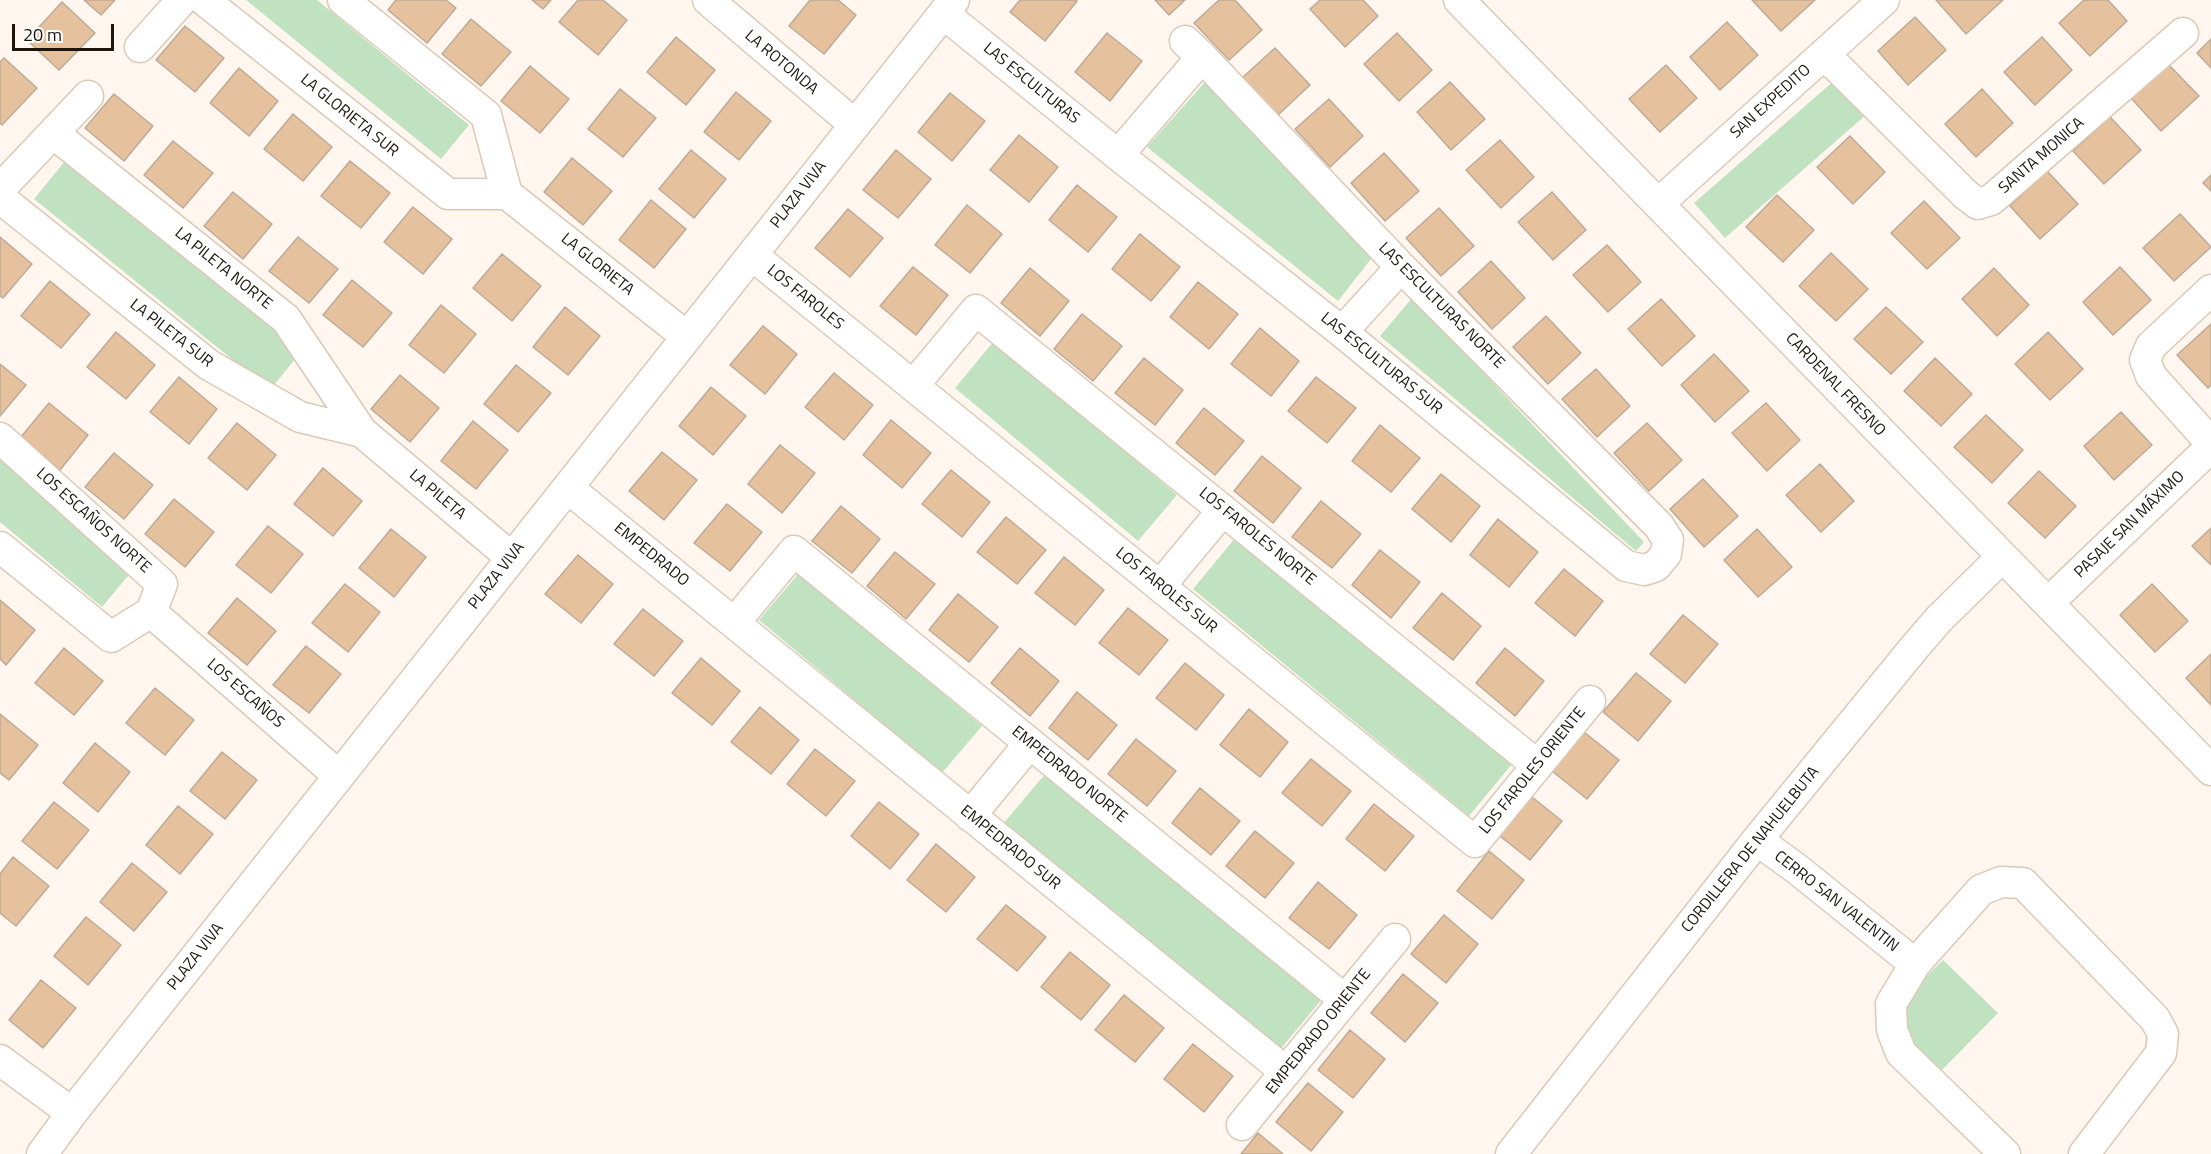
<!DOCTYPE html>
<html>
<head>
<meta charset="utf-8">
<style>
  body { margin:0 }
  #map { position:relative; width:2211px; height:1154px; overflow:hidden; background:#fff7ef; font-family:"Titillium Web",sans-serif }
  canvas { display:block }
  .scale { position:absolute; left:12px; top:24px; width:102px; height:27px; box-sizing:border-box; border:3px solid #1b150e; border-top:0; padding-left:8px; font-size:18px; line-height:21px; white-space:nowrap; color:#1b150e; -webkit-text-stroke:4px #fff; paint-order:stroke }
</style>
</head>
<body>
<div id="map">
<canvas width="2211" height="1154"></canvas>
<div class="scale">20 m</div>
</div>
<script>
const g = document.querySelector('canvas').getContext('2d');
g.lineJoin = 'round';
function fill(path, color) { g.fillStyle = color; g.fill(path, 'evenodd'); }
const poly = rows => new Path2D(rows.map(r => 'M' + r).join(''));
function stroke(path, color, width, dash) { g.strokeStyle = color; g.lineWidth = width; g.lineCap = dash ? 'butt' : 'round'; g.setLineDash(dash || []); g.stroke(path); }
function write(font, color, halo, rows, align = 'center') {
  g.font = font + ' "Titillium Web",sans-serif'; g.lineWidth = 4.5; g.setLineDash([]); g.textBaseline = 'middle'; g.strokeStyle = halo; g.fillStyle = color; for (const [text, x, y, turn = 0] of rows) {
    g.save(); g.translate(x, y); g.rotate((+turn || 0) * Math.PI / 180); g.textAlign = isNaN(turn) ? turn : align; if (halo) g.strokeText(text, 0, 0); g.fillText(text, 0, 0); g.restore();
  }
}
fill(poly([
  [246,0,317,0,469,125,441,159],
  [1836,79,1867,114,1725,238,1694,203],
  [1205,82,1374,255,1338,301,1147,147],
  [65,161,301,352,270,390,34,199],
  [1412,298,1644,542,1636,551,1380,336],
  [994,341,1177,495,1138,541,955,388],
  [0,458,134,569,102,607,0,522],
  [1236,537,1512,764,1469,816,1193,589],
  [799,573,982,726,942,773,759,620],
  [1046,773,1322,999,1279,1051,1002,825],
  [1943,960,1998,1013,1941,1071,1886,1017]
]), '#c0e2c0');
const building = poly([
  [84,0,115,0,101,15,84,0],
  [396,0,446,0,456,8,427,43,388,10,396,0],
  [532,0,551,0,543,9,532,0],
  [578,0,603,0,627,20,598,55,559,22,578,0],
  [810,0,838,0,856,15,824,54,789,26,810,0],
  [1020,0,1076,0,1077,1,1045,41,1010,12,1020,0],
  [1155,0,1185,0,1169,15,1155,0],
  [1219,0,1235,0,1262,30,1229,60,1194,23,1219,0],
  [1320,0,1363,0,1378,16,1345,47,1310,9,1320,0],
  [1752,0,1815,0,1781,31,1752,0],
  [1936,0,2003,0,1966,34,1936,0],
  [2084,0,2108,0,2127,21,2090,56,2059,23,2084,0],
  [62,2,95,33,59,70,27,40,62,2],
  [1915,17,1946,50,1908,85,1878,51,1915,17],
  [471,19,511,52,481,86,442,54,471,19],
  [1727,22,1758,55,1720,90,1690,57,1727,22],
  [185,26,224,58,195,92,156,60,185,26],
  [1107,33,1142,61,1110,101,1075,72,1107,33],
  [1397,33,1432,70,1399,101,1364,64,1397,33],
  [676,37,715,70,686,105,647,72,676,37],
  [2042,37,2072,70,2035,105,2004,72,2042,37],
  [2211,39,2211,68,2197,53,2211,39],
  [1275,48,1310,85,1277,116,1242,78,1275,48],
  [4,58,37,88,2,125,0,123,0,62,4,58],
  [2168,64,2199,96,2161,131,2131,98,2168,64],
  [1666,65,1697,98,1660,132,1629,99,1666,65],
  [530,66,569,99,540,133,501,101,530,66],
  [239,68,278,101,249,136,210,103,239,68],
  [1450,82,1485,119,1451,150,1417,112,1450,82],
  [620,89,656,118,623,157,588,129,620,89],
  [1982,89,2013,123,1976,157,1945,124,1982,89],
  [736,92,771,121,739,160,704,132,736,92],
  [950,93,985,121,952,161,918,132,950,93],
  [114,94,153,126,124,161,85,128,114,94],
  [1329,99,1363,136,1330,167,1295,129,1329,99],
  [293,114,332,147,303,181,264,149,293,114],
  [2110,117,2141,150,2104,184,2073,151,2110,117],
  [1019,135,1058,167,1029,202,990,170,1019,135],
  [1850,136,1885,172,1853,204,1817,167,1850,136],
  [1500,140,1534,177,1501,208,1466,170,1500,140],
  [173,141,213,173,183,208,144,175,173,141],
  [691,150,726,179,694,218,659,189,691,150],
  [896,150,931,179,898,218,863,190,896,150],
  [1384,153,1419,191,1385,221,1351,183,1384,153],
  [572,158,612,191,583,225,544,192,572,158],
  [350,161,390,193,361,228,321,196,350,161],
  [2047,171,2078,204,2040,239,2010,206,2047,171],
  [2211,175,2211,191,2203,183,2211,175],
  [1077,185,1117,217,1088,252,1049,220,1077,185],
  [233,192,272,224,243,259,204,226,233,192],
  [1552,192,1586,230,1553,260,1518,222,1552,192],
  [1777,195,1814,230,1783,262,1746,227,1777,195],
  [651,200,686,229,654,268,619,240,651,200],
  [1924,201,1960,238,1927,269,1891,233,1924,201],
  [967,205,1002,234,970,273,935,245,967,205],
  [413,207,452,239,423,274,384,242,413,207],
  [1439,208,1474,246,1441,276,1406,238,1439,208],
  [848,209,883,238,850,277,815,248,848,209],
  [2180,214,2211,247,2174,281,2143,248,2180,214],
  [1140,234,1180,267,1151,301,1112,269,1140,234],
  [0,237,32,264,3,298,0,296,0,237],
  [298,237,338,269,309,303,269,271,298,237],
  [1607,245,1641,282,1608,312,1573,275,1607,245],
  [1831,253,1868,289,1836,321,1799,286,1831,253],
  [502,254,541,286,512,321,473,288,502,254],
  [1491,261,1525,298,1492,329,1458,292,1491,261],
  [913,267,948,295,916,335,880,306,913,267],
  [2120,267,2151,300,2113,335,2083,302,2120,267],
  [1030,268,1069,301,1040,336,1001,303,1030,268],
  [1994,268,2029,305,1997,336,1962,299,1994,268],
  [352,280,392,313,363,347,323,315,352,280],
  [50,281,90,314,61,348,21,316,50,281],
  [1198,282,1238,314,1209,349,1170,317,1198,282],
  [1661,299,1695,336,1662,366,1628,329,1661,299],
  [441,305,476,334,444,373,409,345,441,305],
  [565,307,600,336,568,375,533,347,565,307],
  [1886,307,1923,342,1891,374,1854,339,1886,307],
  [1082,314,1122,346,1093,381,1054,349,1082,314],
  [1546,316,1581,353,1548,384,1513,347,1546,316],
  [2211,324,2211,385,2208,388,2177,355,2211,324],
  [763,326,797,354,765,394,730,365,763,326],
  [1260,328,1299,361,1271,396,1231,364,1260,328],
  [116,332,155,365,126,399,87,367,116,332],
  [2048,332,2083,369,2050,400,2015,364,2048,332],
  [1714,354,1749,391,1715,422,1681,385,1714,354],
  [1144,358,1183,390,1155,425,1115,393,1144,358],
  [1935,358,1972,394,1941,426,1904,391,1935,358],
  [0,364,26,385,0,416,0,364],
  [516,365,551,393,518,432,484,404,516,365],
  [1596,369,1630,406,1597,437,1562,399,1596,369],
  [834,373,873,405,844,440,805,407,834,373],
  [400,375,439,408,410,442,371,409,400,375],
  [179,377,217,409,189,444,150,412,179,377],
  [1316,377,1356,408,1327,443,1288,411,1316,377],
  [711,387,746,416,713,455,679,426,711,387],
  [49,403,88,435,60,470,21,437,49,403],
  [1766,403,1800,440,1767,471,1732,433,1766,403],
  [1204,408,1244,441,1215,475,1176,443,1204,408],
  [2121,412,2152,445,2114,480,2084,446,2121,412],
  [1986,415,2023,450,1992,483,1954,447,1986,415],
  [891,420,931,453,902,488,863,455,891,420],
  [473,421,508,450,476,489,441,461,473,421],
  [237,423,276,455,247,490,208,458,237,423],
  [1647,423,1682,460,1649,491,1614,453,1647,423],
  [1380,425,1420,458,1391,492,1352,461,1380,425],
  [780,445,815,473,782,513,748,484,780,445],
  [662,452,697,480,664,520,629,491,662,452],
  [114,453,153,485,124,519,85,487,114,453],
  [1262,456,1301,488,1273,523,1234,491,1262,456],
  [1820,464,1854,501,1821,532,1786,495,1820,464],
  [323,468,362,501,333,536,294,504,323,468],
  [951,470,990,502,962,537,922,504,951,470],
  [2039,471,2076,506,2045,538,2008,503,2039,471],
  [1441,474,1480,506,1451,542,1412,509,1441,474],
  [1703,479,1738,516,1704,547,1670,509,1703,479],
  [174,499,214,532,185,567,145,534,174,499],
  [1321,501,1361,534,1332,568,1292,537,1321,501],
  [727,504,762,532,730,571,694,543,727,504],
  [841,506,880,539,852,573,812,541,841,506],
  [1006,517,1046,550,1017,584,977,552,1006,517],
  [1498,519,1538,552,1509,587,1470,555,1498,519],
  [268,526,303,554,271,593,236,565,268,526],
  [2211,528,2211,565,2192,546,2211,528],
  [391,529,426,557,394,597,359,568,391,529],
  [1757,529,1792,567,1758,597,1724,560,1757,529],
  [1380,550,1420,582,1391,618,1352,585,1380,550],
  [895,552,935,584,906,619,867,586,895,552],
  [578,555,613,584,581,623,545,594,578,555],
  [1064,557,1104,590,1075,625,1035,593,1064,557],
  [1564,569,1603,601,1575,636,1535,603,1564,569],
  [345,584,380,612,348,652,312,623,345,584],
  [2152,584,2188,621,2155,652,2120,615,2152,584],
  [1442,593,1481,626,1453,660,1413,628,1442,593],
  [958,594,998,627,969,662,929,630,958,594],
  [237,598,276,631,247,665,208,633,237,598],
  [0,600,35,630,6,665,0,659,0,600],
  [1128,608,1168,640,1139,675,1099,643,1128,608],
  [643,609,683,641,654,676,614,644,643,609],
  [1683,615,1718,644,1685,683,1650,654,1683,615],
  [306,646,341,674,309,713,273,685,306,646],
  [64,648,103,681,74,715,35,683,64,648],
  [1020,648,1059,681,1030,716,991,683,1020,648],
  [1505,648,1544,681,1515,716,1476,683,1505,648],
  [2211,654,2211,705,2186,678,2211,654],
  [701,658,740,691,712,725,672,693,701,658],
  [1185,663,1224,695,1196,730,1156,698,1185,663],
  [1636,673,1671,701,1638,741,1603,712,1636,673],
  [155,688,194,720,165,755,126,723,155,688],
  [1077,692,1117,725,1088,760,1049,728,1077,692],
  [760,707,799,740,771,774,731,742,760,707],
  [1249,709,1288,742,1260,777,1220,745,1249,709],
  [0,714,38,745,9,780,0,773,0,714],
  [1584,732,1619,760,1587,799,1552,771,1584,732],
  [1136,739,1176,771,1147,806,1108,774,1136,739],
  [95,743,130,772,98,812,63,783,95,743],
  [815,749,855,781,826,816,787,784,815,749],
  [222,752,257,780,225,819,190,791,222,752],
  [1311,759,1351,791,1322,826,1282,793,1311,759],
  [1200,788,1240,821,1211,855,1172,823,1200,788],
  [1527,793,1562,821,1530,860,1495,832,1527,793],
  [54,802,89,830,57,869,22,841,54,802],
  [879,802,919,834,890,869,851,836,879,802],
  [1374,804,1414,836,1385,871,1346,839,1374,804],
  [178,806,213,834,180,874,146,845,178,806],
  [1255,831,1294,863,1265,898,1226,866,1255,831],
  [936,844,975,877,946,912,907,880,936,844],
  [1489,851,1524,880,1492,919,1457,891,1489,851],
  [13,857,49,886,16,926,0,913,0,874,13,857],
  [132,863,167,892,134,931,100,902,132,863],
  [1318,882,1357,915,1329,949,1289,918,1318,882],
  [1006,905,1046,937,1017,971,977,939,1006,905],
  [1444,915,1478,944,1446,983,1411,954,1444,915],
  [86,917,121,945,88,985,54,956,86,917],
  [1070,952,1110,985,1081,1020,1041,987,1070,952],
  [1403,974,1438,1003,1405,1042,1371,1013,1403,974],
  [41,980,76,1008,43,1048,9,1020,41,980],
  [1124,995,1164,1028,1135,1062,1095,1030,1124,995],
  [1350,1030,1385,1059,1353,1098,1318,1070,1350,1030],
  [1193,1044,1233,1076,1204,1112,1164,1079,1193,1044],
  [1308,1083,1343,1112,1311,1151,1276,1122,1308,1083],
  [1258,1133,1283,1154,1241,1154,1258,1133]
]);
fill(building, '#e6c19e');
stroke(building, '#bdaa98', 1.5);
const street = poly([
  [204,0,448,194,507,194],
  [343,0,486,115,507,194],
  [708,0,855,125],
  [1459,0,2211,770],
  [944,14,1118,155,1342,332,1626,566,1644,570,1656,566,1666,554,1668,540,1659,526,1401,267,1202,57,1185,41],
  [140,47,182,0],
  [1824,54,1966,195,1978,204,1991,200,2183,33],
  [53,133,286,319,362,432,512,558],
  [1118,155,1202,57],
  [0,189,88,96],
  [507,194,687,337],
  [0,198,209,365,300,417,362,432],
  [1658,204,1884,0],
  [752,255,1475,842,1590,701],
  [2211,290,2151,346,2145,360,2151,376,2211,443],
  [1342,332,1401,267],
  [913,386,976,310,1537,765],
  [0,438,162,584,151,612],
  [568,488,1286,1072],
  [0,547,111,637,151,612],
  [1160,586,1223,510],
  [2048,603,2211,447],
  [151,612,339,776],
  [734,623,794,551,1345,1000],
  [970,816,1030,743],
  [1757,840,1797,869,1915,964],
  [0,1060,72,1113],
  [1242,1125,1395,939],
  [42,1154,72,1113,954,0],
  [1511,1154,1757,840,1914,648,1939,619,2002,557],
  [2005,1154,1901,1053,1892,1030,1891,1004,1915,964,1981,890,2001,882,2023,883,2155,1019,2163,1034,2161,1053,2084,1154]
]);
stroke(street, '#dcc8b6', 33);
stroke(street, '#fff', 30);
write('16px', '#1b150e', '#fff', [
  ["LA ROTONDA",781,63,40],
  ["LAS ESCULTURAS",1031,84,39],
  ["SAN EXPEDITO",1771,102,-42],
  ["LA GLORIETA SUR",349,116,39],
  ["SANTA MONICA",2042,156,-41],
  ["PLAZA VIVA",799,195,-52],
  ["LA GLORIETA",597,265,39],
  ["LA PILETA NORTE",223,269,39],
  ["LOS FAROLES",805,298,39],
  ["LAS ESCULTURAS NORTE",1441,306,45],
  ["LA PILETA SUR",171,334,38],
  ["LAS ESCULTURAS SUR",1381,364,39],
  ["CARDENAL FRESNO",1835,385,46],
  ["LA PILETA",437,495,40],
  ["LOS ESCAÑOS NORTE",93,521,42],
  ["PASAJE SAN MÁXIMO",2130,525,-44],
  ["LOS FAROLES NORTE",1257,537,39],
  ["EMPEDRADO",651,555,39],
  ["PLAZA VIVA",497,576,-52],
  ["LOS FAROLES SUR",1166,591,39],
  ["LOS ESCAÑOS",245,694,41],
  ["LOS FAROLES ORIENTE",1533,771,-51],
  ["EMPEDRADO NORTE",1069,775,39],
  ["EMPEDRADO SUR",1010,848,39],
  ["CORDILLERA DE NAHUELBUTA",1751,850,-51],
  ["CERRO SAN VALENTIN",1836,902,38],
  ["PLAZA VIVA",196,957,-52],
  ["EMPEDRADO ORIENTE",1319,1032,-51]
]);
</script>
</body>
</html>
